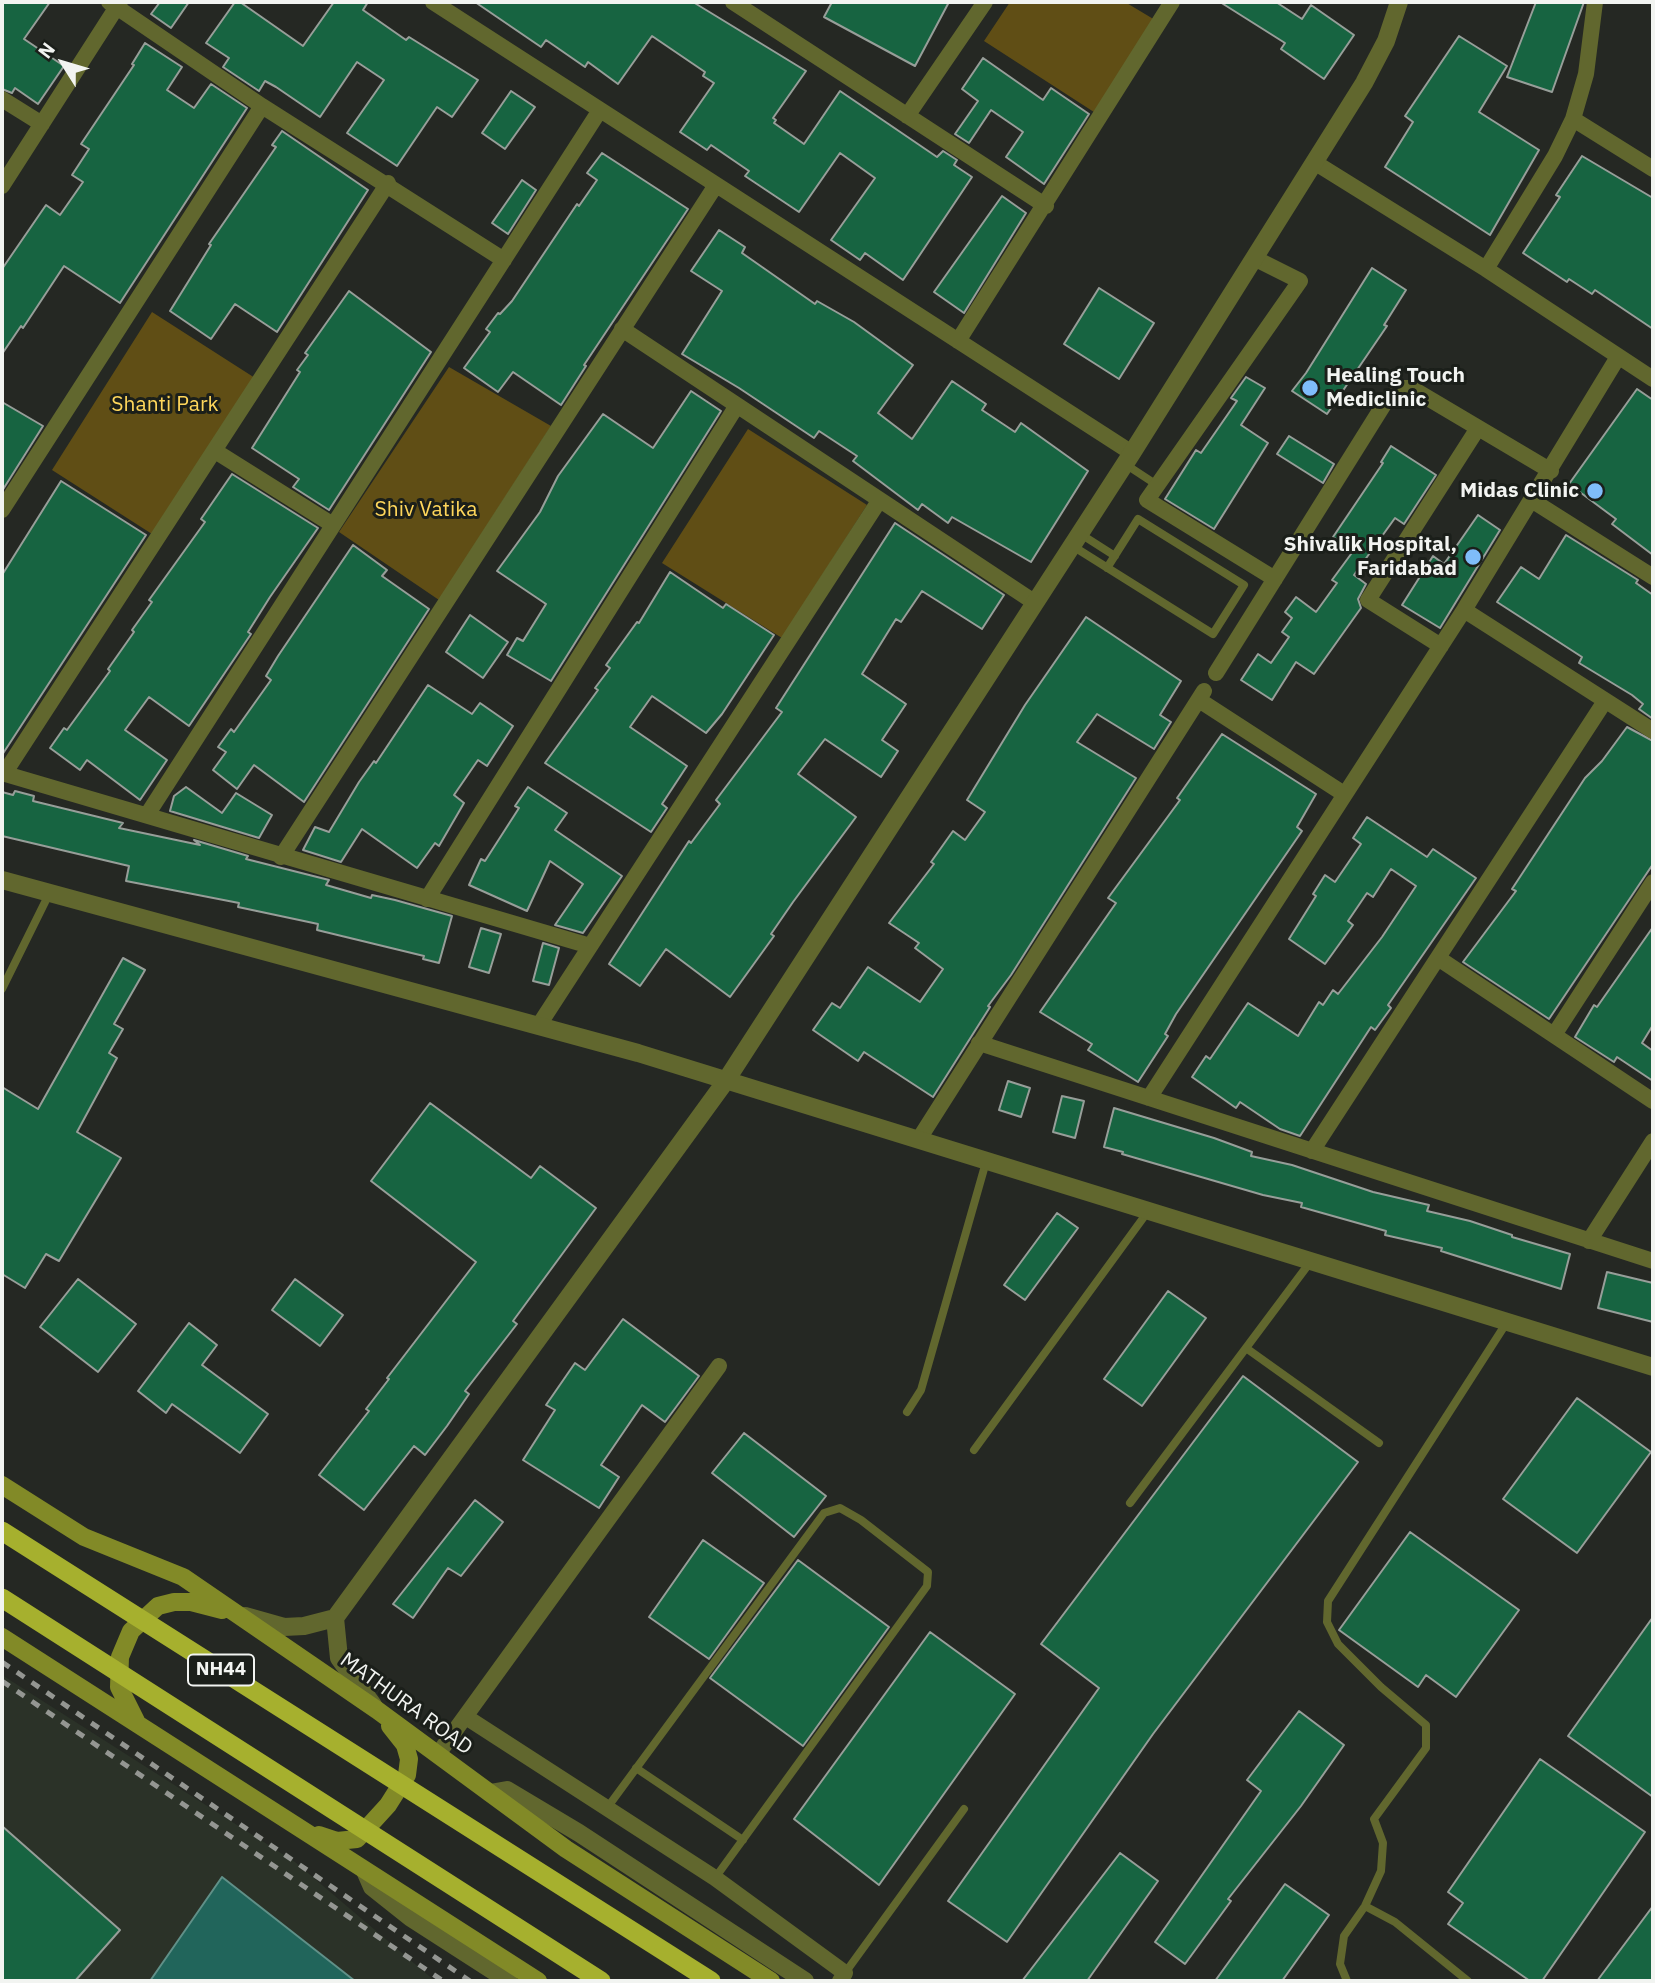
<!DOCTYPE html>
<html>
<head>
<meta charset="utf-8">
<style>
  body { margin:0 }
  #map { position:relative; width:1655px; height:1983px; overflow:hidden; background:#252823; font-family:"IBM Plex Sans",sans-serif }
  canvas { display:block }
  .frame { position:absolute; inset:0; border:4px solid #f2f4f1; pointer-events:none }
  .north { position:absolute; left:28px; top:28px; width:70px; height:70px; -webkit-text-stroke:5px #1b1f1a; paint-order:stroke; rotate:307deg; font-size:19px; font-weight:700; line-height:28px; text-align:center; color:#f2f4f1 }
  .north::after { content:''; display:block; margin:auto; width:24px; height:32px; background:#f2f4f1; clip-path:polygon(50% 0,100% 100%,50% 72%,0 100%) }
</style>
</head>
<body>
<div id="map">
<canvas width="1655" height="1983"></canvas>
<div class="frame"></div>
<div class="north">N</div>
</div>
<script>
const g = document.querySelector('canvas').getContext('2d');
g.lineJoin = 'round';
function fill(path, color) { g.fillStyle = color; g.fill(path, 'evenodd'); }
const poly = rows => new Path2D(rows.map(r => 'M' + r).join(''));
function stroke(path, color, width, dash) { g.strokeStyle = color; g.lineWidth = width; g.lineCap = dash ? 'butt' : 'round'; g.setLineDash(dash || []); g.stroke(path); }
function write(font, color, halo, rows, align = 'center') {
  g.font = font + ' "IBM Plex Sans",sans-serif'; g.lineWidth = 6; g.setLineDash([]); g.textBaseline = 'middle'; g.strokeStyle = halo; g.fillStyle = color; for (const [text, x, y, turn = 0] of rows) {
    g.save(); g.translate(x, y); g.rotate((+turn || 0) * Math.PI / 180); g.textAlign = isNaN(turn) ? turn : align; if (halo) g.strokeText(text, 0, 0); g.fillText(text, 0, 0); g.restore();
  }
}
fill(poly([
  [2,1675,295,1862,435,1981,2,1981]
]), '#2b3228');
fill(poly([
  [1010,2,1125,2,1155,20,1097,114,984,41],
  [152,312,255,378,152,534,52,470],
  [449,367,551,426,439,600,339,532],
  [748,429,867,505,782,638,662,563]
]), '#604e15');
const water = poly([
  [222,1877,355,1981,150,1981,222,1877]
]);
fill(water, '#21655b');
stroke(water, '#609088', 2);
const building = poly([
  [2,2,50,2,24,39,64,66,38,104,15,88,12,93,2,89,2,2],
  [160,2,189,2,171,28,151,14,160,2],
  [235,2,240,2,303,46,334,2,368,2,363,10,406,40,409,37,478,80,452,117,437,107,397,166,347,133,384,80,357,62,320,117,276,87,265,81,259,91,223,67,229,58,206,43,235,2],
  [475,2,693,2,806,71,773,118,776,120,774,123,804,144,840,91,937,157,943,151,957,160,954,165,972,177,903,280,865,253,860,260,831,240,875,178,840,153,799,212,745,176,749,171,711,145,707,150,680,132,714,83,703,76,705,72,652,36,618,84,588,62,585,67,546,40,541,47,475,2],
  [832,2,949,2,915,66,824,17,832,2],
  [1220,2,1276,2,1302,19,1311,5,1354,35,1324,79,1281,49,1285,43,1220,2],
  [1536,2,1584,2,1552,92,1507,77,1536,2],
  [1459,36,1507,66,1479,112,1539,150,1490,235,1385,167,1413,122,1405,116,1459,36],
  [145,43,182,67,167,90,194,108,211,84,247,108,120,303,64,266,23,328,21,326,2,354,2,269,46,205,60,215,83,182,72,175,89,149,81,144,134,65,132,64,145,43],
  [983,58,1043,100,1051,88,1089,114,1044,184,1006,157,1023,132,991,110,969,143,955,134,978,101,962,89,983,58],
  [511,91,535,107,505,149,482,133,511,91],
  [282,131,368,190,277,332,235,304,211,339,170,311,211,245,209,244,276,147,272,145,282,131],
  [602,153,688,209,584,365,586,366,561,405,513,372,498,392,464,368,490,332,486,329,498,313,500,314,512,301,577,204,579,206,597,180,587,173,602,153],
  [1582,156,1653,198,1653,329,1595,290,1592,294,1569,279,1567,282,1523,253,1560,197,1556,195,1582,156],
  [522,180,536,190,508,234,492,223,522,180],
  [1002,196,1026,213,964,313,934,292,1002,196],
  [719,230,745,247,742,253,815,304,817,301,854,322,913,365,878,413,912,439,952,381,986,404,982,410,1015,432,1021,423,1088,471,1031,562,952,517,948,523,922,504,918,510,853,461,857,456,819,431,814,438,739,388,682,354,722,291,691,271,719,230],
  [1372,268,1406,290,1384,325,1387,326,1327,414,1292,391,1306,373,1372,268],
  [1099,288,1154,323,1119,379,1064,344,1099,288],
  [349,291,431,352,329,510,293,487,299,479,252,448,300,372,297,370,308,355,305,353,349,291],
  [1246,377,1265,388,1241,425,1268,443,1214,529,1165,499,1196,450,1201,453,1237,401,1231,398,1246,377],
  [1637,389,1653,400,1653,555,1612,524,1616,519,1569,484,1637,389],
  [691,391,721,411,551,681,507,655,517,638,523,641,546,604,497,571,540,512,558,476,603,414,653,448,691,391],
  [2,402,43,426,2,491,2,402],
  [1289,436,1334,464,1323,483,1277,454,1289,436],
  [1391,446,1436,475,1404,524,1395,518,1354,575,1366,584,1358,599,1361,608,1314,674,1296,662,1272,700,1241,680,1258,654,1271,663,1289,637,1282,632,1292,618,1285,612,1296,597,1316,612,1337,583,1332,580,1354,550,1333,537,1383,463,1381,462,1391,446],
  [232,474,318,528,270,597,248,632,251,634,189,726,149,697,125,730,167,760,140,800,87,760,80,770,50,748,64,728,67,730,110,671,108,669,134,632,132,630,152,602,149,600,205,522,201,519,232,474],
  [61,481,146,535,2,755,2,575,61,481],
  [1478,515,1500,530,1440,628,1402,605,1433,556,1444,564,1478,515],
  [895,523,1004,595,982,629,922,591,901,622,896,619,862,674,906,704,882,740,898,751,881,777,825,739,798,774,856,817,793,902,771,934,774,936,730,997,666,949,640,986,609,964,689,841,691,843,720,804,716,800,782,712,776,708,895,523],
  [1566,535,1638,580,1636,583,1653,595,1653,719,1639,709,1643,704,1632,695,1579,663,1582,657,1497,602,1521,567,1539,579,1566,535],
  [353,545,387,570,382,576,429,609,304,802,254,765,237,789,213,770,226,752,218,747,231,729,234,732,271,680,266,676,278,656,353,545],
  [670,572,723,608,726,604,774,635,722,714,706,733,652,696,630,727,687,766,662,804,667,808,651,832,545,763,598,690,595,688,610,668,606,665,637,622,639,623,670,572],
  [470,615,508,642,483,678,446,652,470,615],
  [1086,617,1181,681,1160,715,1171,722,1154,749,1097,714,1077,742,1136,778,1011,975,988,1006,990,1007,933,1097,864,1052,858,1061,813,1030,832,1003,840,1008,868,967,920,1002,943,969,915,948,919,943,889,923,934,864,931,862,953,831,965,840,985,812,967,800,1025,705,1086,617],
  [428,685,472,714,480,703,513,726,487,766,478,760,454,795,464,803,439,846,435,843,417,868,362,829,341,862,303,850,315,827,329,832,359,782,374,761,376,763,428,685],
  [1627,727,1653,741,1653,864,1549,1019,1463,962,1516,891,1512,889,1585,778,1602,761,1627,727],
  [1222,734,1316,794,1297,827,1302,831,1176,1014,1165,1034,1168,1036,1138,1082,1088,1050,1092,1044,1040,1012,1116,903,1108,898,1180,800,1177,798,1222,734],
  [186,787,222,813,236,793,272,815,259,838,170,811,174,796,186,787],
  [528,787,567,813,555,830,622,876,583,933,555,925,583,884,550,861,527,911,469,885,481,859,485,861,519,808,515,806,528,787],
  [15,791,34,796,33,801,123,823,119,828,200,845,194,840,248,856,246,859,329,880,326,885,371,898,372,895,395,900,452,916,439,963,423,959,424,956,317,930,318,924,238,907,239,903,126,881,129,866,2,836,2,792,13,795,15,791],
  [1367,817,1427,857,1433,849,1476,878,1388,1005,1391,1008,1375,1030,1371,1027,1300,1136,1280,1129,1240,1102,1236,1108,1192,1077,1206,1056,1210,1059,1248,1003,1298,1036,1319,1002,1323,1005,1333,990,1338,994,1382,937,1416,886,1391,869,1373,897,1367,893,1348,921,1353,925,1325,964,1289,939,1316,896,1313,894,1325,875,1335,882,1361,844,1353,838,1367,817],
  [1653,927,1653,1025,1642,1043,1653,1051,1653,1081,1617,1057,1614,1062,1575,1037,1594,1005,1597,1007,1653,927],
  [481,928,501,934,489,973,469,967,481,928],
  [543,943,559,948,549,985,533,981,543,943],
  [123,958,145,970,114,1024,123,1029,109,1053,117,1058,77,1132,121,1158,59,1261,46,1254,25,1288,2,1274,2,1087,38,1109,123,958],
  [1008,1081,1030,1088,1021,1117,999,1110,1008,1081],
  [1062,1096,1084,1101,1075,1138,1053,1132,1062,1096],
  [430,1103,531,1178,540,1166,596,1208,513,1321,517,1324,465,1391,469,1394,447,1426,425,1455,414,1446,364,1510,319,1475,369,1411,366,1409,389,1379,387,1378,476,1262,371,1181,430,1103],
  [1114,1108,1214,1138,1252,1152,1251,1156,1292,1165,1373,1192,1429,1205,1427,1211,1470,1221,1512,1235,1512,1237,1570,1254,1561,1289,1441,1251,1442,1248,1385,1235,1386,1231,1301,1207,1302,1203,1263,1195,1122,1154,1123,1152,1104,1147,1114,1108],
  [1057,1213,1078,1228,1025,1300,1004,1285,1057,1213],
  [1607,1272,1653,1283,1653,1322,1598,1308,1607,1272],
  [78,1279,136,1324,98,1372,40,1327,78,1279],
  [295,1279,343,1315,320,1346,272,1310,295,1279],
  [1168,1291,1206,1318,1142,1406,1104,1379,1168,1291],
  [623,1319,699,1376,665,1422,642,1405,601,1465,619,1477,599,1508,523,1460,555,1410,546,1405,575,1363,585,1370,623,1319],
  [189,1323,217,1345,202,1365,268,1414,240,1453,172,1404,166,1413,138,1391,189,1323],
  [1243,1376,1358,1462,1153,1734,1007,1942,948,1901,1099,1688,1041,1644,1243,1376],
  [1577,1398,1651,1452,1577,1553,1503,1499,1577,1398],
  [744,1433,826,1496,794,1537,712,1473,744,1433],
  [475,1500,503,1522,461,1576,448,1568,413,1618,393,1604,475,1500],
  [1410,1532,1519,1610,1456,1697,1426,1675,1418,1687,1339,1630,1410,1532],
  [703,1540,764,1583,709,1659,649,1617,703,1540],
  [798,1560,889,1627,803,1746,710,1678,798,1560],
  [1653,1617,1653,1797,1568,1736,1653,1617],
  [930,1632,1015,1694,879,1885,794,1819,930,1632],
  [1299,1711,1344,1745,1301,1806,1228,1899,1231,1901,1185,1964,1155,1942,1261,1791,1247,1780,1299,1711],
  [1540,1759,1645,1832,1542,1981,1530,1981,1448,1924,1463,1903,1448,1892,1540,1759],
  [2,1826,120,1930,75,1981,2,1981,2,1826],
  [1120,1853,1158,1881,1087,1981,1022,1981,1120,1853],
  [1285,1884,1329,1915,1282,1981,1215,1981,1285,1884],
  [1653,1906,1653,1981,1597,1981,1653,1906]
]);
fill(building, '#176441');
stroke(building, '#979e99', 2);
stroke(poly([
  [1125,464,1157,485],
  [1079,533,1115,556],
  [1071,545,1213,634,1244,585,1138,519,1107,568],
  [2,989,49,894],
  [1246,1348,1379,1443],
  [907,1412,921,1390,986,1162],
  [974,1450,1149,1210],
  [1130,1503,1311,1261],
  [636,1768,743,1840],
  [607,1808,824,1513,840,1508,861,1520,928,1572,927,1586,715,1878],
  [1365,1906,1395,1922,1468,1981],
  [845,1973,964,1809],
  [1347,1981,1340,1964,1344,1936,1365,1906,1381,1871,1383,1843,1374,1819,1426,1748,1426,1725,1381,1687,1338,1644,1327,1622,1328,1601,1507,1322]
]), '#61672e', 8);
stroke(poly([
  [109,2,262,106,504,260],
  [433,2,1132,453],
  [733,2,1046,206],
  [2,99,42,124],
  [907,116,985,2],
  [1573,119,1653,169],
  [1314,162,1486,269,1653,379],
  [2,186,120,2],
  [1254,258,1300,281,1147,500,1275,579],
  [1486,269,1555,156,1573,119,1586,74,1595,2],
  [622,329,1034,602],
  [958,341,1172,2],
  [215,451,333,525],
  [1533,501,1653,577],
  [2,510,262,106],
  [1464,610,1653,731],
  [1441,646,1368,600,1478,428],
  [1216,673,1386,401,1401,388,1411,388,1551,471],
  [1199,700,1344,794],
  [2,773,590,946],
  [4,774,388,183],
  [147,815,600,110],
  [281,857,716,185],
  [427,899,736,407],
  [1438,958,1653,1101],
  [539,1025,879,501],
  [1554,1035,1653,882],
  [979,1043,1653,1261],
  [1149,1098,1464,610,1618,357],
  [919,1139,1204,691],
  [1312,1151,1605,701],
  [1589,1241,1653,1141],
  [466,1717,715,1878,845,1973,840,1981],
  [438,1754,719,1366]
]), '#61672e', 16);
stroke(poly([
  [2,880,638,1053,1653,1367],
  [245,1616,284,1627,304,1626,335,1618,725,1082,1132,453,1364,83,1386,41,1399,2],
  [335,1618,339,1658,373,1705],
  [490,1793,507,1790,579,1833,805,1981],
  [365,1871,372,1887,411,1918,509,1981]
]), '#61672e', 18);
stroke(poly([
  [2,1485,84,1537,183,1577,377,1710,566,1849,771,1981],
  [2,1637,538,1981],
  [136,1721,119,1687,120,1657,131,1631,158,1606,174,1602,191,1602,222,1610],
  [319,1835,337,1841,357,1839,388,1805,407,1775,409,1759,405,1745,390,1726]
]), '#828a27', 18);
stroke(poly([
  [2,1531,711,1981],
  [2,1598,601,1981]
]), '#a6b02e', 19);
stroke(poly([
  [2,1662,470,1981],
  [2,1681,443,1981]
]), '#949692', 5, [9, 9]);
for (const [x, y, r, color] of [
  [1310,388,9,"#7fbdfa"],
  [1595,491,9,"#7fbdfa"],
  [1473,557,9,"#7fbdfa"]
]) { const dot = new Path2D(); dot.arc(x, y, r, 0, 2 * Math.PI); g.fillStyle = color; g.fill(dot); stroke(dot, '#1b1f1a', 2.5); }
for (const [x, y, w] of [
  [221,1670,66]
]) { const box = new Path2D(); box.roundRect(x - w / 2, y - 15.5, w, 31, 5); g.fillStyle = '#1b1f1a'; g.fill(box); stroke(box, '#f2f4f1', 2); }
write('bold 19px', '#f2f4f1', null, [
  ["NH44",221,1670]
]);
write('bold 21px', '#f2f4f1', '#1b1f1a', [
  ["Healing Touch",1326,376,"left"],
  ["Mediclinic",1326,400,"left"],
  ["Midas Clinic",1579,491],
  ["Shivalik Hospital,",1457,545],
  ["Faridabad",1457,569]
], 'right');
write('21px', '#fed65b', '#1b1f1a', [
  ["Shanti Park",165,405],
  ["Shiv Vatika",426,510]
]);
write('21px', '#f2f4f1', '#1b1f1a', [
  ["MATHURA ROAD",406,1704,36]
]);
</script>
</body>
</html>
